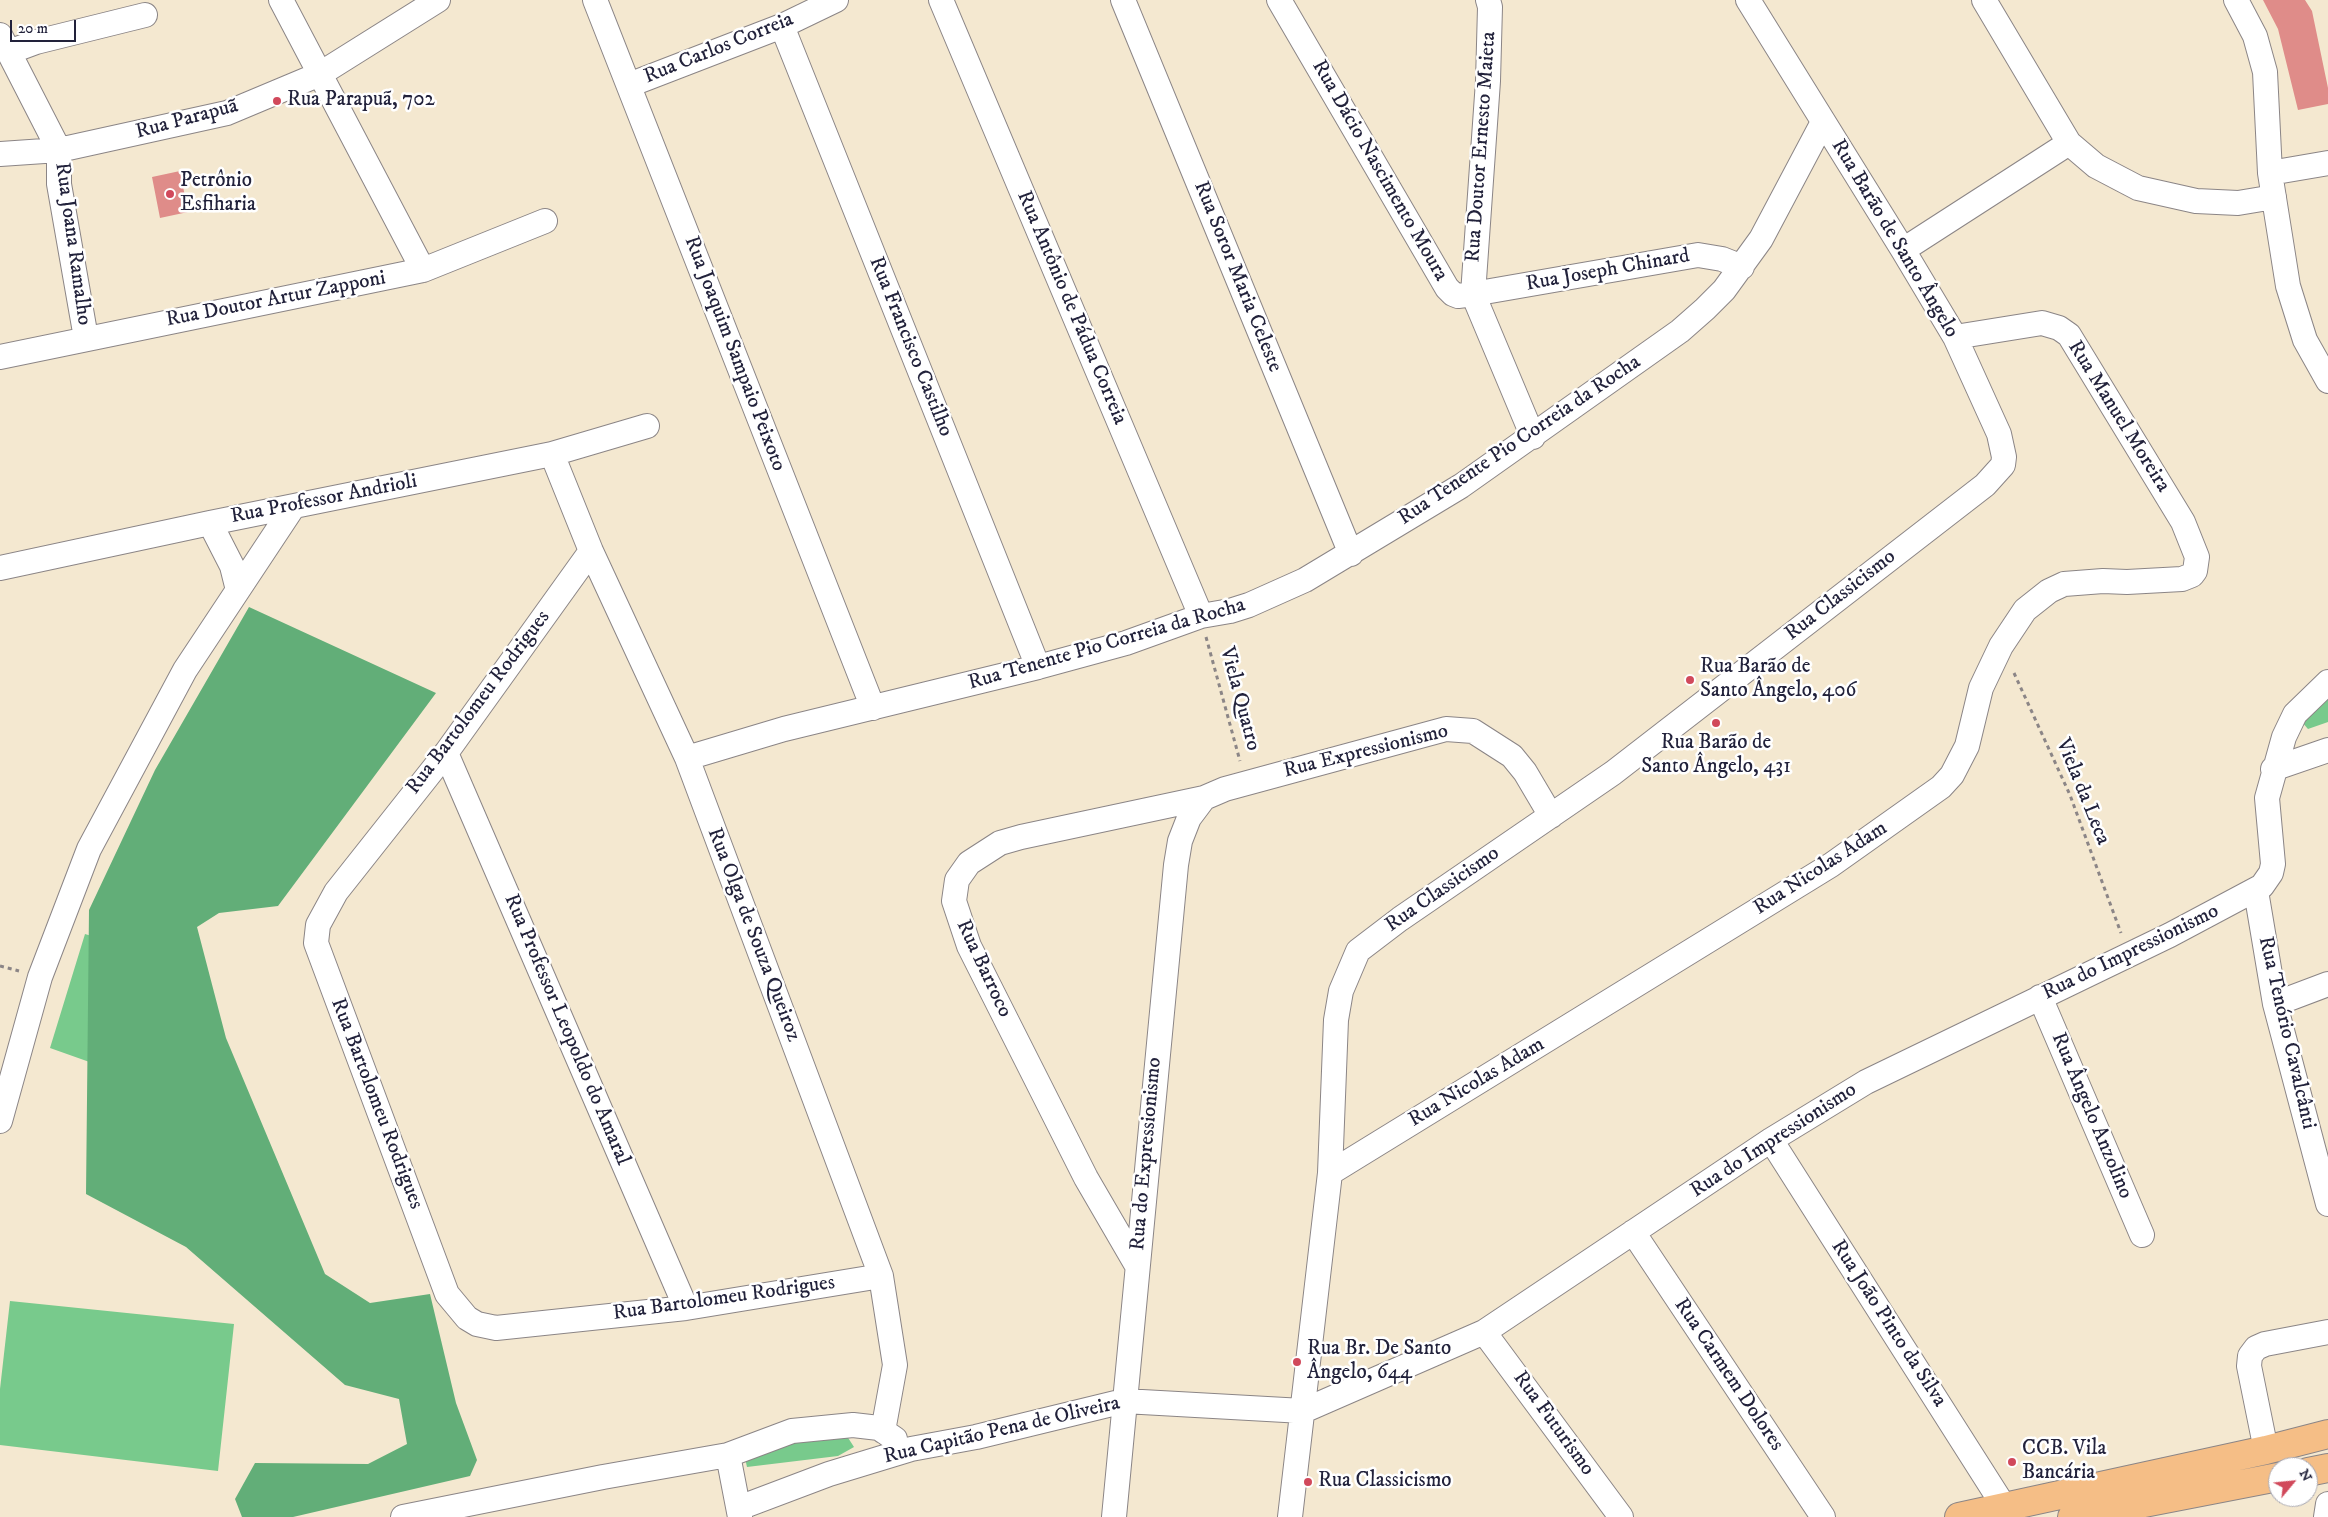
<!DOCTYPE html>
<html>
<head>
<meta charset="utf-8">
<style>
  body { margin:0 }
  #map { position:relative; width:2328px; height:1517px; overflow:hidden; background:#f4e8d0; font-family:"IM FELL DW Pica",serif }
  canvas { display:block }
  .north { position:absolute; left:2268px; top:1457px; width:50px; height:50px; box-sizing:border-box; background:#fff; border:1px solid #a7a7b1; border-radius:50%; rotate:62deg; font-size:14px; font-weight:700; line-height:20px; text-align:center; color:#22223b }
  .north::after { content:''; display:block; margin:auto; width:18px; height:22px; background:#d1495b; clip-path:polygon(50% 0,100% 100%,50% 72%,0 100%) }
  .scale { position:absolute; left:10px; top:20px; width:66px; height:22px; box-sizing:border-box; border:2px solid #22223b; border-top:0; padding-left:6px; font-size:15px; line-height:18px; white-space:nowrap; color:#22223b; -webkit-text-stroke:4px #fff; paint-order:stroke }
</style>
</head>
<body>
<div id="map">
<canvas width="2328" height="1517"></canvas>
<div class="north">N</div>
<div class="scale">20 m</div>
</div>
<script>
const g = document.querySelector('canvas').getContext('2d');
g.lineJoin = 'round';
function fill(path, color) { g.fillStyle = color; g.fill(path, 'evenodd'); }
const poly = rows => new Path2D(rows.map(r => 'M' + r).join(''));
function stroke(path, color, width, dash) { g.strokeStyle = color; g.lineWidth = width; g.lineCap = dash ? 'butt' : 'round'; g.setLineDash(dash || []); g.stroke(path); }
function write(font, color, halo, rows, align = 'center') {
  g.font = font + ' "IM FELL DW Pica",serif'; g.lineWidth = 5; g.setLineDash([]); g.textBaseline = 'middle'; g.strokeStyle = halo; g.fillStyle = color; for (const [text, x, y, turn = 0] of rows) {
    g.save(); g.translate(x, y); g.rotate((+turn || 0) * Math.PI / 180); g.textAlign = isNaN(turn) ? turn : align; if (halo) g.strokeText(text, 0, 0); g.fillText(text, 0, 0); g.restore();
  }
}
fill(poly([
  [2328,697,2328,722,2308,729,2301,721],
  [85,934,148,953,112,1070,50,1048],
  [10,1301,234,1324,218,1471,0,1445,0,1389],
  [843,1430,854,1447,838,1456,747,1467,743,1449]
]), '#78ca8c');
fill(poly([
  [249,607,436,693,278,906,219,913,197,927,226,1038,325,1274,370,1303,430,1294,456,1403,477,1460,470,1476,293,1517,242,1517,235,1499,255,1463,368,1464,407,1444,399,1399,345,1385,186,1247,86,1194,89,910,155,770]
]), '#62ae78');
fill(poly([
  [2263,0,2305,0,2312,11,2328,88,2328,104,2298,110,2278,29],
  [180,171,188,212,160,218,152,177]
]), '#df8c89');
const minor = poly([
  [281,0,423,270],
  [595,0,873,708],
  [941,0,1201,616],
  [1123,0,1351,554],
  [1279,0,1447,288,1453,294,1458,296,1473,294,1698,255,1722,259,1742,267],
  [1488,0,1490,7,1488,81,1473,294,1533,437],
  [1984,0,2069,143,2096,166,2138,188,2196,201,2238,203,2274,197],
  [2236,0,2255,36,2265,72,2270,173,2288,286,2305,340,2328,381],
  [782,26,1038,667],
  [0,35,59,150,59,184,86,338],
  [9,52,36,42,145,15],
  [629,85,782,26,836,0],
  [0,154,59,150,227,113,320,74,438,0],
  [2270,173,2328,163],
  [1903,250,2069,143],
  [0,357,423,270,545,221],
  [552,454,591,551,687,758,881,1276,895,1365,883,1431],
  [210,523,232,566,238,590],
  [591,551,446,753,336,892,318,925,316,943,447,1294,467,1318,477,1324,496,1328,686,1308,881,1276],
  [0,568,210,523,552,454,647,426],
  [446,753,686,1308],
  [687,758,784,729,1038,667,1126,643,1201,616,1230,611,1249,605,1305,580,1461,486,1680,331,1705,309,1724,290,1761,239,1823,122],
  [2273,769,2328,750],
  [2256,891,2275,1004,2328,1204],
  [2040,997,2142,1235],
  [2275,1004,2328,984],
  [0,1121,40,977,89,849,185,670,293,507],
  [1771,1140,2005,1508],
  [1330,1173,1831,865,1941,787,1952,775,1967,746,1981,688,2001,646,2025,610,2049,591,2064,584,2103,581,2127,582,2182,579,2192,575,2195,571,2197,557,2183,522,2069,335,2059,328,2042,323,1955,337],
  [1633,1232,1823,1517],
  [1136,1264,1086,1178,969,946,954,901,957,880,969,863,1000,843,1021,837,1204,798,1225,789,1446,729,1473,731,1512,756,1525,772,1551,816],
  [1484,1332,1621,1517],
  [2266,1450,2249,1366,2250,1356,2256,1348,2265,1344,2328,1332],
  [728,1455,740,1517],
  [739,1508,829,1474,911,1449,976,1437,1124,1401,1303,1411,1484,1332,1771,1140,1866,1082,2170,935,2262,886,2271,873,2273,864,2267,798,2284,737,2295,714,2328,682],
  [403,1517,603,1477,728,1455,792,1431,853,1425,879,1428,895,1439],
  [1114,1517,1176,865,1180,841,1189,818,1204,798],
  [1290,1517,1330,1173,1336,1020,1341,991,1358,951,1400,919,1613,773,1985,485,2003,465,2004,457,1999,434,1955,337,1903,250,1748,0],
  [2326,1517,2328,1504]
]);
const major = poly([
  [2308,1472,2328,1468],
  [1959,1517,2266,1450,2328,1434],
  [2072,1517,2278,1477]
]);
stroke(minor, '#8b8586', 26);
stroke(major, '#8b8586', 30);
stroke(poly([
  [1206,637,1240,761],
  [2014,673,2070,795,2121,933],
  [0,966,19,971]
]), '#8b8586', 3, [4, 4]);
stroke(minor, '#fff', 24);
stroke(major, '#f5be86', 28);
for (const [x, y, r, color] of [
  [277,101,5,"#d1495b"],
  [170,194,5,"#d1495b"],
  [1690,680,5,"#d1495b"],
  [1716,723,5,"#d1495b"],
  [1297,1362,5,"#d1495b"],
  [2012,1462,5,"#d1495b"],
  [1308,1482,5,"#d1495b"]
]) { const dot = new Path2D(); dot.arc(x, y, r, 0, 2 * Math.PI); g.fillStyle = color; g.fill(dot); stroke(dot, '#fff', 2); }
write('21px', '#22223b', '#fff', [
  ["Rua Carlos Correia",719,49,-22],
  ["Rua Parapuã",187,120,-15],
  ["Rua Doutor Ernesto Maieta",1482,147,-86],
  ["Rua Dácio Nascimento Moura",1379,171,60],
  ["Rua Barão de Santo Ângelo",1894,239,59],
  ["Rua Joana Ramalho",72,244,82],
  ["Rua Joseph Chinard",1608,271,-10],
  ["Rua Soror Maria Celeste",1237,277,68],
  ["Rua Doutor Artur Zapponi",276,300,-11],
  ["Rua Antônio de Pádua Correia",1071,308,67],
  ["Rua Francisco Castilho",910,347,68],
  ["Rua Joaquim Sampaio Peixoto",734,354,69],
  ["Rua Manuel Moreira",2118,417,58],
  ["Rua Tenente Pio Correia da Rocha",1520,441,-34],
  ["Rua Professor Andrioli",324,500,-11],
  ["Rua Classicismo",1841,596,-38],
  ["Rua Tenente Pio Correia da Rocha",1107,645,-16],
  ["Viela Quatro",1239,699,75],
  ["Rua Bartolomeu Rodrigues",479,703,-53],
  ["Rua Expressionismo",1366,752,-14],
  ["Viela da Leca",2082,792,68],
  ["Rua Nicolas Adam",1821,869,-33],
  ["Rua Classicismo",1443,890,-35],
  ["Rua Olga de Souza Queiroz",753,935,69],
  ["Rua do Impressionismo",2131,953,-26],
  ["Rua Barroco",983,969,65],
  ["Rua Professor Leopoldo do Amaral",566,1030,67],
  ["Rua Tenório Cavalcânti",2286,1033,77],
  ["Rua Nicolas Adam",1477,1083,-31],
  ["Rua Bartolomeu Rodrigues",376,1104,69],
  ["Rua Ângelo Anzolino",2091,1116,67],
  ["Rua do Impressionismo",1774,1141,-33],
  ["Rua do Expressionismo",1147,1154,-85],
  ["Rua Bartolomeu Rodrigues",724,1299,-8],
  ["Rua João Pinto da Silva",1888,1324,57],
  ["Rua Carmem Dolores",1728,1375,56],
  ["Rua Futurismo",1553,1424,54],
  ["Rua Capitão Pena de Oliveira",1002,1431,-13]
]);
write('21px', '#22223b', '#fff', [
  ["Rua Parapuã, 702",287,101],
  ["Petrônio",180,182],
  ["Esfiharia",180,206],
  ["Rua Barão de",1700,668],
  ["Santo Ângelo, 406",1700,692],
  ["Rua Barão de",1716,744,"center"],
  ["Santo Ângelo, 431",1716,768,"center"],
  ["Rua Br. De Santo",1307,1350],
  ["Ângelo, 644",1307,1374],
  ["CCB. Vila",2022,1450],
  ["Bancária",2022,1474],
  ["Rua Classicismo",1318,1482]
], 'left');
</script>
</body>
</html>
